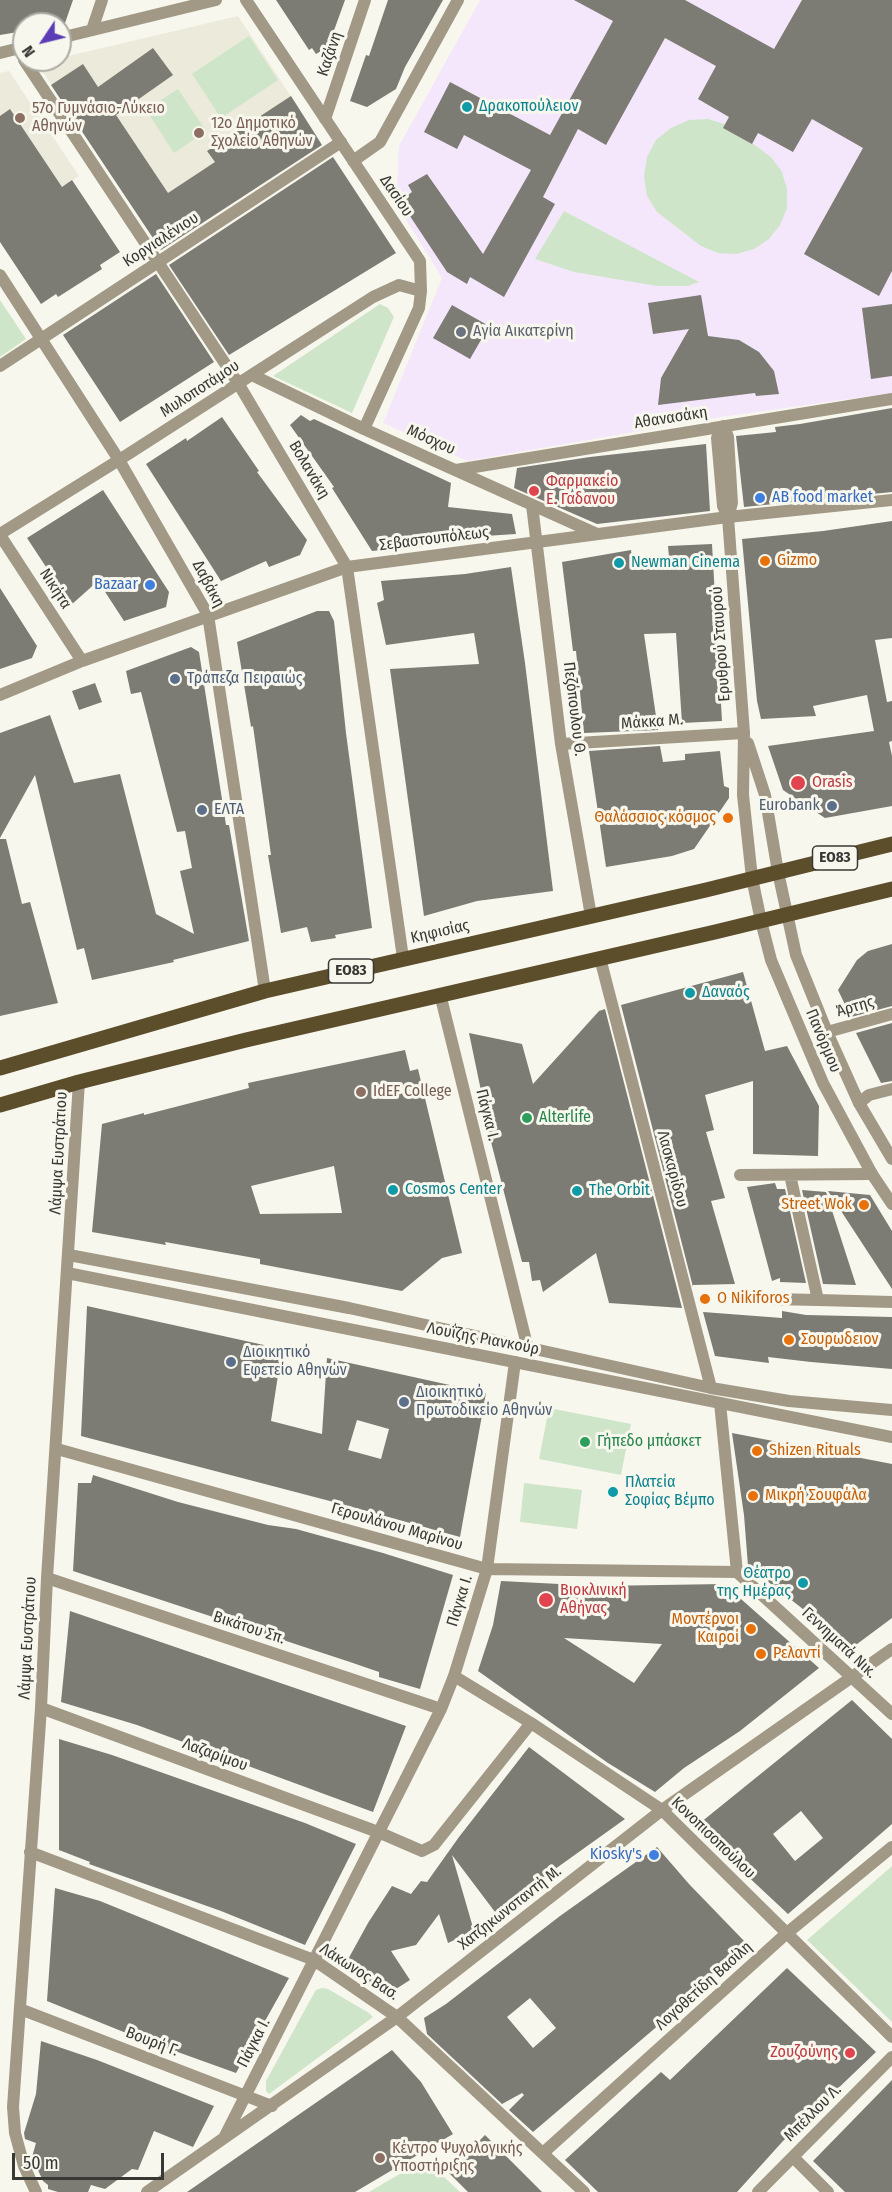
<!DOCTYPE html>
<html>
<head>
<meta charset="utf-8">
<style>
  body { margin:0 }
  #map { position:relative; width:892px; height:2192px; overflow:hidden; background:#f8f7ee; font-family:"Fira Sans Condensed",sans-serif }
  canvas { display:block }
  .north { position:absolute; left:12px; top:12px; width:60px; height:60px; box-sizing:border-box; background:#f8f7ee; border:2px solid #ababa4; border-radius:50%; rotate:235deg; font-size:16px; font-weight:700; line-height:24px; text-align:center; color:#383834 }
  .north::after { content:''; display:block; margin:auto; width:21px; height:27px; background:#5b3eb6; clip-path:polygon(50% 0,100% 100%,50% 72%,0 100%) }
  .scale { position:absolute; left:12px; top:2153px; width:152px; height:27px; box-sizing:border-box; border:3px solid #383834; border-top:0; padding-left:8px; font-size:18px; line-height:21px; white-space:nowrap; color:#383834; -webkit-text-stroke:4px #f8f7ee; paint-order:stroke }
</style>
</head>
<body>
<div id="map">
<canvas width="892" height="2192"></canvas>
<div class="north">N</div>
<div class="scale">50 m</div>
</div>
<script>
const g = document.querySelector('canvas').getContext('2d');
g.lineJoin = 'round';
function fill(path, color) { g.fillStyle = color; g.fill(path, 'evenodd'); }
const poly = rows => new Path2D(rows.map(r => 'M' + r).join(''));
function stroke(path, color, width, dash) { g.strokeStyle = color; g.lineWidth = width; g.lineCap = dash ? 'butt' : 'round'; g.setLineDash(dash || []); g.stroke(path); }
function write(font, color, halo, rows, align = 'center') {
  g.font = font + ' "Fira Sans Condensed",sans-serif'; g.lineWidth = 6; g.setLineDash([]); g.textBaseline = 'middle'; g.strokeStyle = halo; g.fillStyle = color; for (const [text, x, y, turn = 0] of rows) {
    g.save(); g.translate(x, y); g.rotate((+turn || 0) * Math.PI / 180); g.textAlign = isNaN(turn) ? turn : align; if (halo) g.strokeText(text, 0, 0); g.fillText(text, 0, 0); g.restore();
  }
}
fill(poly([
  [238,16,317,136,156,243,37,63,60,60,60,58],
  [9,71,79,176,32,207,0,165,0,73]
]), '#eceada');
fill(poly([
  [480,0,892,0,892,393,721,417,467,461,383,423,442,278,396,203,399,146]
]), '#f4e7fb');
fill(poly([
  [249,36,278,80,221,118,192,74],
  [178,89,206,131,174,153,146,110],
  [708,119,727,125,756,146,771,157,782,172,787,189,787,208,780,225,769,239,754,249,736,254,718,253,701,246,657,212,647,196,644,176,647,157,656,140,671,128,689,120],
  [564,211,699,282,688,286,657,286,574,272,535,259],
  [0,300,26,339,0,357],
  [380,304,388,308,394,317,352,413,273,376],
  [549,1408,631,1424,621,1475,539,1459],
  [524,1483,582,1490,577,1529,520,1522],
  [892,1866,892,2022,807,1940],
  [322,1988,328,1989,369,2013,373,2017,269,2094,266,2091,266,2081,313,1995,316,1990],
  [425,2159,460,2192,369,2192]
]), '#cfe5c9');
fill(poly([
  [0,0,73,0,65,23,24,24,24,31,0,35],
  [276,0,345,0,328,47,316,54,312,48,309,50],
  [388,0,443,0,405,67,396,89,367,107,350,101,366,55,369,56],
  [574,0,685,0,774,49,802,0,892,0,892,271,879,296,804,254,863,148,812,119,793,152,758,133,752,144,723,128,729,117,698,99,716,66,665,38,606,145,578,129,543,197,555,204,504,297,470,277,467,284,447,272,400,201,412,192,408,185,427,174,483,254,531,170,464,135,457,149,424,132,450,82,550,135,613,21],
  [153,48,173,75,116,115,168,193,215,162,207,151,291,96,322,145,161,250,51,85,83,64,98,87],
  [10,109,62,187,72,180,120,252,100,265,102,269,58,297,56,294,41,304,0,242,0,116],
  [333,157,396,253,229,355,169,265],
  [156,274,214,362,120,422,63,335],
  [701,295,708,336,739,340,759,352,774,371,779,394,756,396,755,393,658,405,661,378,689,329,653,334,648,303],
  [892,304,892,376,871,379,862,308],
  [452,305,489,326,470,359,433,338],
  [892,408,892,492,744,507,736,436,776,432,775,427,800,424],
  [301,415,310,421,314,419,451,483,448,507,512,514,516,534,454,538,455,543,372,551,332,488,334,487,290,425],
  [222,417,259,471,257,472,307,540,300,555,269,567,266,561,221,581,146,464,186,438,187,441],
  [706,444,710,511,597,524,514,488,517,468,590,457],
  [103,490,169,592,166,607,124,621,98,581,71,605,27,538],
  [892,521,892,638,875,640,887,702,892,701,892,741,889,742,892,756,892,806,825,818,783,790,768,746,874,731,867,695,813,706,816,716,761,719,757,701,742,539,823,531],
  [712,544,722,721,682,723,676,633,644,634,658,730,584,733,576,651,573,651,562,562,631,550,632,558,669,557,668,546],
  [511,567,525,663,553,891,477,901,424,916,390,669,479,664,474,633,386,645,377,603,384,600,381,581,465,574],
  [0,588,37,646,32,658,0,669],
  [317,611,329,611,334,621,346,733,372,928,335,935,336,938,311,942,307,927,281,933,268,855,271,855,253,726,251,727,237,642],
  [191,647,199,652,226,825,229,825,249,941,173,960,174,962,92,980,84,948,77,950,35,775,0,838,0,733,50,715,74,783,120,774,156,914,194,934,180,871,192,868,185,831,177,832,141,692,131,694,126,671],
  [95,683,102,702,79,710,72,691],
  [660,746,663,762,685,760,685,754,720,751,724,786,729,788,729,798,694,849,672,856,606,867,589,751],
  [0,839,6,839,22,904,30,902,58,1003,0,1016],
  [892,944,892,1006,851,1017,838,990,857,960,868,951],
  [743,972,765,1051,787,1046,819,1106,818,1156,753,1154,753,1081,705,1095,714,1130,706,1132,725,1198,711,1201,735,1284,693,1285,693,1287,621,1005],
  [605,1009,682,1308,609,1303,596,1253,543,1292,540,1280,532,1281,529,1262,522,1262,483,1111,485,1110,469,1033,522,1044,533,1084,599,1011],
  [892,1023,892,1081,881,1083,856,1033],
  [405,1050,410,1071,418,1069,462,1253,442,1258,402,1291,260,1264,260,1259,165,1242,166,1245,92,1232,102,1124,144,1113,144,1115,249,1088,248,1083],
  [334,1166,342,1213,260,1214,251,1186],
  [775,1183,777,1189,785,1189,806,1283,780,1282,780,1278,772,1281,747,1187],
  [802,1190,826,1192,856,1285,823,1284],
  [828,1191,870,1195,892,1231,892,1289],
  [87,1306,282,1349,271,1421,322,1434,327,1358,486,1393,460,1537,349,1506,81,1436],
  [357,1420,389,1429,381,1459,348,1450],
  [782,1311,806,1315,892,1317,892,1369,811,1362,768,1357,769,1363,715,1356,703,1312,782,1318],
  [732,1433,892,1464,892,1618,849,1650,808,1613,748,1566,744,1515],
  [93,1475,178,1502,268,1525,296,1529,383,1553,453,1575,420,1689,379,1677,379,1672,350,1662,73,1571,78,1483,91,1483],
  [501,1581,598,1586,724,1584,819,1668,740,1731,684,1768,655,1792,608,1763,478,1671,493,1625],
  [564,1638,662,1644,634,1683],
  [70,1611,406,1726,373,1812,137,1725,61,1702],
  [852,1700,892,1739,892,1824,788,1914,695,1827],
  [801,1811,823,1838,795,1861,773,1834],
  [59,1739,112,1755,305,1823,356,1844,305,1945,221,1911,89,1864,90,1862,59,1850],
  [529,1747,625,1819,495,1912,452,1855,474,1931,448,1943,439,1914,416,1945,391,1951,410,1980,385,1996,346,1963,368,1923,392,1886,411,1894,421,1881,427,1882,459,1837],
  [657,1847,689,1884,747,1944,691,1992,694,1995,533,2132,509,2110,524,2095,522,2093,502,2104,427,2034,424,2018,446,2004,560,1916],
  [530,1998,556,2028,533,2048,507,2017],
  [55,1888,100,1901,289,1978,236,2073,136,2037,47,2001],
  [787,1968,876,2052,783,2141,737,2192,598,2192,565,2160,661,2072,670,2080],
  [41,2041,97,2060,214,2106,193,2147,154,2131,138,2170,132,2169,105,2189,91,2185,88,2192,58,2192,48,2189,48,2185,43,2181,32,2157,36,2143,25,2139,24,2133,36,2094],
  [392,2050,421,2082,453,2134,355,2192,187,2192],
  [892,2080,892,2192,845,2192,813,2161],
  [485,2135,542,2192,468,2192,448,2172]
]), '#7c7b74');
stroke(poly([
  [0,275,119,460],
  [0,366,341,142],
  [818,1300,892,1302],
  [720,1403,737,1572],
  [487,1569,515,1362]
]), '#a19986', 12);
stroke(poly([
  [246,0,420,261,421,291,419,308,364,429],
  [92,30,102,0],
  [60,38,216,0],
  [0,53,24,47],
  [24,60,238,383,347,567,403,958],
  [325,119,365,0],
  [353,161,380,142,458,0],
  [252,375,364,429,597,534],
  [119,460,208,615,265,991],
  [456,470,892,399],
  [532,505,561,744,591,916],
  [0,534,119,460,373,297,399,285,421,291],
  [0,535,82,661],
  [0,695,82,661,347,567,728,517,892,500],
  [561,744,744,733],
  [600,958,711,1388],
  [440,994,528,1349],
  [827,1032,892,1014],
  [859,1103,869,1095,892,1089],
  [740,1175,872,1174],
  [69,1255,349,1308,711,1388,789,1401,892,1410],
  [67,1273,892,1437],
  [771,1299,818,1300,790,1175],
  [57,1449,487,1569,737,1572,892,1714],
  [47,1578,441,1709],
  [454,1676,531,1723,662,1810,892,2037],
  [41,1708,378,1832,422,1851,434,1845,531,1723],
  [30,1852,314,1960,397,2017,584,2192],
  [20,2009,272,2106],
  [224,2138,441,1709,454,1676,487,1569],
  [543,2153,787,1933,892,1847],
  [793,2157,828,2192],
  [147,2192,397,2017,662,1810,892,1649],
  [758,2192,892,2057]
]), '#a19986', 12);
stroke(poly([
  [724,426,717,438,723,506,728,517,744,733,743,795,752,878,761,921,771,960,823,1083,872,1174,892,1204],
  [724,426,728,437,732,503,728,517],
  [748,743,765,795,778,872,796,955,827,1032,859,1103,892,1159],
  [36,2192,24,2166,15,2133,13,2107,41,1708,47,1578,79,1082]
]), '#a19986', 12);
stroke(poly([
  [0,1068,265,991,706,890,892,844],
  [0,1105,79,1082,246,1040,715,932,892,889]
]), '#5c4d2b', 15);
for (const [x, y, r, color] of [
  [467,107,6,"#0f9aa8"],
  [20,118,6,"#8d6e63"],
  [199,133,6,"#8d6e63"],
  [461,332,6,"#6b7280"],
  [534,491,6,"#e0444e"],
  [760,498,6,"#3f7fe0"],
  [765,561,6,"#e8710a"],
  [619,563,6,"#0f9aa8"],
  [150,585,6,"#3f7fe0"],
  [175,679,6,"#5c6f8a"],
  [798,783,8,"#e0444e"],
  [832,806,6,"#5c6f8a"],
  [202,810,6,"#5c6f8a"],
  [728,818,6,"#e8710a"],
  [690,993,6,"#0f9aa8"],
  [361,1092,6,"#8d6e63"],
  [527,1118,6,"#2e9e5b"],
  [393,1190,6,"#0f9aa8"],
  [577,1191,6,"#0f9aa8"],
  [864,1205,6,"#e8710a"],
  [705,1299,6,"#e8710a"],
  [789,1340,6,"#e8710a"],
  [231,1362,6,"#5c6f8a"],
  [404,1402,6,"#5c6f8a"],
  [585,1442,6,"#2e9e5b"],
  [757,1451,6,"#e8710a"],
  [613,1492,6,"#0f9aa8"],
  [753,1496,6,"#e8710a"],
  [803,1583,6,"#0f9aa8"],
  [546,1600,8,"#e0444e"],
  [751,1629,6,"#e8710a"],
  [761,1654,6,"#e8710a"],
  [654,1855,6,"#3f7fe0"],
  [850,2053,6,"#e0444e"],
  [380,2158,6,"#8d6e63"]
]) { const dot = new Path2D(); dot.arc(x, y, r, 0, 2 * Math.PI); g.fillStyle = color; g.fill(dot); stroke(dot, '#f8f7ee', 2); }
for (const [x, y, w] of [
  [835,858,45],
  [351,971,45]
]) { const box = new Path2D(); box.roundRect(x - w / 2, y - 12, w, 24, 4.5); g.fillStyle = '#f8f7ee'; g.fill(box); stroke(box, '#383834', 1.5); }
write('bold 15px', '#383834', null, [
  ["ΕΟ83",835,858],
  ["ΕΟ83",351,971]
]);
write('16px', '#383834', '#f8f7ee', [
  ["Καζάνη",330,54,-71],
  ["Δασίου",396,196,56],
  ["Κοργιαλένιου",161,240,-33],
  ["Μυλοποτάμου",200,389,-33],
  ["Αθανασάκη",671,418,-9],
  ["Μόσχου",431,440,24],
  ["Βολανάκη",309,470,59],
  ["Σεβαστουπόλεως",434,539,-7],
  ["Δαβάκη",208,584,62],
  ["Νικήτα",55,589,57],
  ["Ερυθρού Σταυρού",721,644,-94],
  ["Πεζόπουλου Θ.",574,709,83],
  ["Μάκκα Μ.",652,722,-4],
  ["Κηφισίας",440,932,-13],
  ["Άρτης",855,1007,-16],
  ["Πανόρμου",823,1041,67],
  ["Πάγκα Ι.",487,1115,76],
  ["Λάμψα Ευστράτιου",59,1153,-87],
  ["Λασκαρίδου",672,1169,75],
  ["Λουΐζης Ριανκούρ",483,1339,11],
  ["Γερουλάνου Μαρίνου",397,1527,16],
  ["Πάγκα Ι.",460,1601,-73],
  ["Βικάτου Σπ.",249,1628,18],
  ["Λάμψα Ευστράτιου",28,1638,-87],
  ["Γεννηματά Νικ.",839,1643,43],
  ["Λαζαρίμου",215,1755,20],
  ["Κονοπισοπούλου",713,1838,44],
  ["Χατζηκωνσταντή Μ.",510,1908,-38],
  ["Λάκωνος Βασ.",359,1972,33],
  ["Λογοθετίδη Βασίλη",704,1986,-42],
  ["Βουρή Γ.",152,2042,21],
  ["Πάγκα Ι.",254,2043,-63],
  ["Μπέλλου Λ.",813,2113,-45]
]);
write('16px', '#0d838f', '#f8f7ee', [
  ["Δρακοπούλειον",479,107],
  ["Newman Cinema",631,563],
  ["Δαναός",702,993],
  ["Cosmos Center",405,1190],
  ["The Orbit",589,1191],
  ["Πλατεία",625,1483],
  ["Σοφίας Βέμπο",625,1501],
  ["Θέατρο",791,1574,"right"],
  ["της Ημέρας",791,1592,"right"]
], 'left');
write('16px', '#785e54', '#f8f7ee', [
  ["57ο Γυμνάσιο-Λύκειο",32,109],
  ["Αθηνών",32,127],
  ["12ο Δημοτικό",211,124],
  ["Σχολείο Αθηνών",211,142],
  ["IdEF College",373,1092],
  ["Κέντρο Ψυχολογικής",392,2149],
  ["Υποστήριξης",392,2167]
], 'left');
write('16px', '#5b616d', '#f8f7ee', [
  ["Αγία Αικατερίνη",473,332]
], 'left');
write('16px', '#be3a42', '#f8f7ee', [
  ["Φαρμακείο",546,482],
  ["Ε. Γαδανου",546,500],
  ["Orasis",812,783],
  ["Βιοκλινική",560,1591],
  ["Αθήνας",560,1609],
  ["Ζουζούνης",838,2053,"right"]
], 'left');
write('16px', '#366cbe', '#f8f7ee', [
  ["AB food market",772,498,"left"],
  ["Bazaar",138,585],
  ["Kiosky's",642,1855]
], 'right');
write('16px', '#c56008', '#f8f7ee', [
  ["Gizmo",777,561],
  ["Θαλάσσιος κόσμος",716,818,"right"],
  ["Street Wok",852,1205,"right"],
  ["O Nikiforos",717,1299],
  ["Σουρωδειον",801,1340],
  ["Shizen Rituals",769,1451],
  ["Μικρή Σουφάλα",765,1496],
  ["Μοντέρνοι",739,1620,"right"],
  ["Καιροί",739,1638,"right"],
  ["Ρελαντί",773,1654]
], 'left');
write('16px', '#4e5e75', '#f8f7ee', [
  ["Τράπεζα Πειραιώς",187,679],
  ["Eurobank",820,806,"right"],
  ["ΕΛΤΑ",214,810],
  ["Διοικητικό",243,1353],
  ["Εφετείο Αθηνών",243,1371],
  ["Διοικητικό",416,1393],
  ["Πρωτοδικείο Αθηνών",416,1411]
], 'left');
write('16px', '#27864d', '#f8f7ee', [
  ["Alterlife",539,1118],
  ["Γήπεδο μπάσκετ",597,1442]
], 'left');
</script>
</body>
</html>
